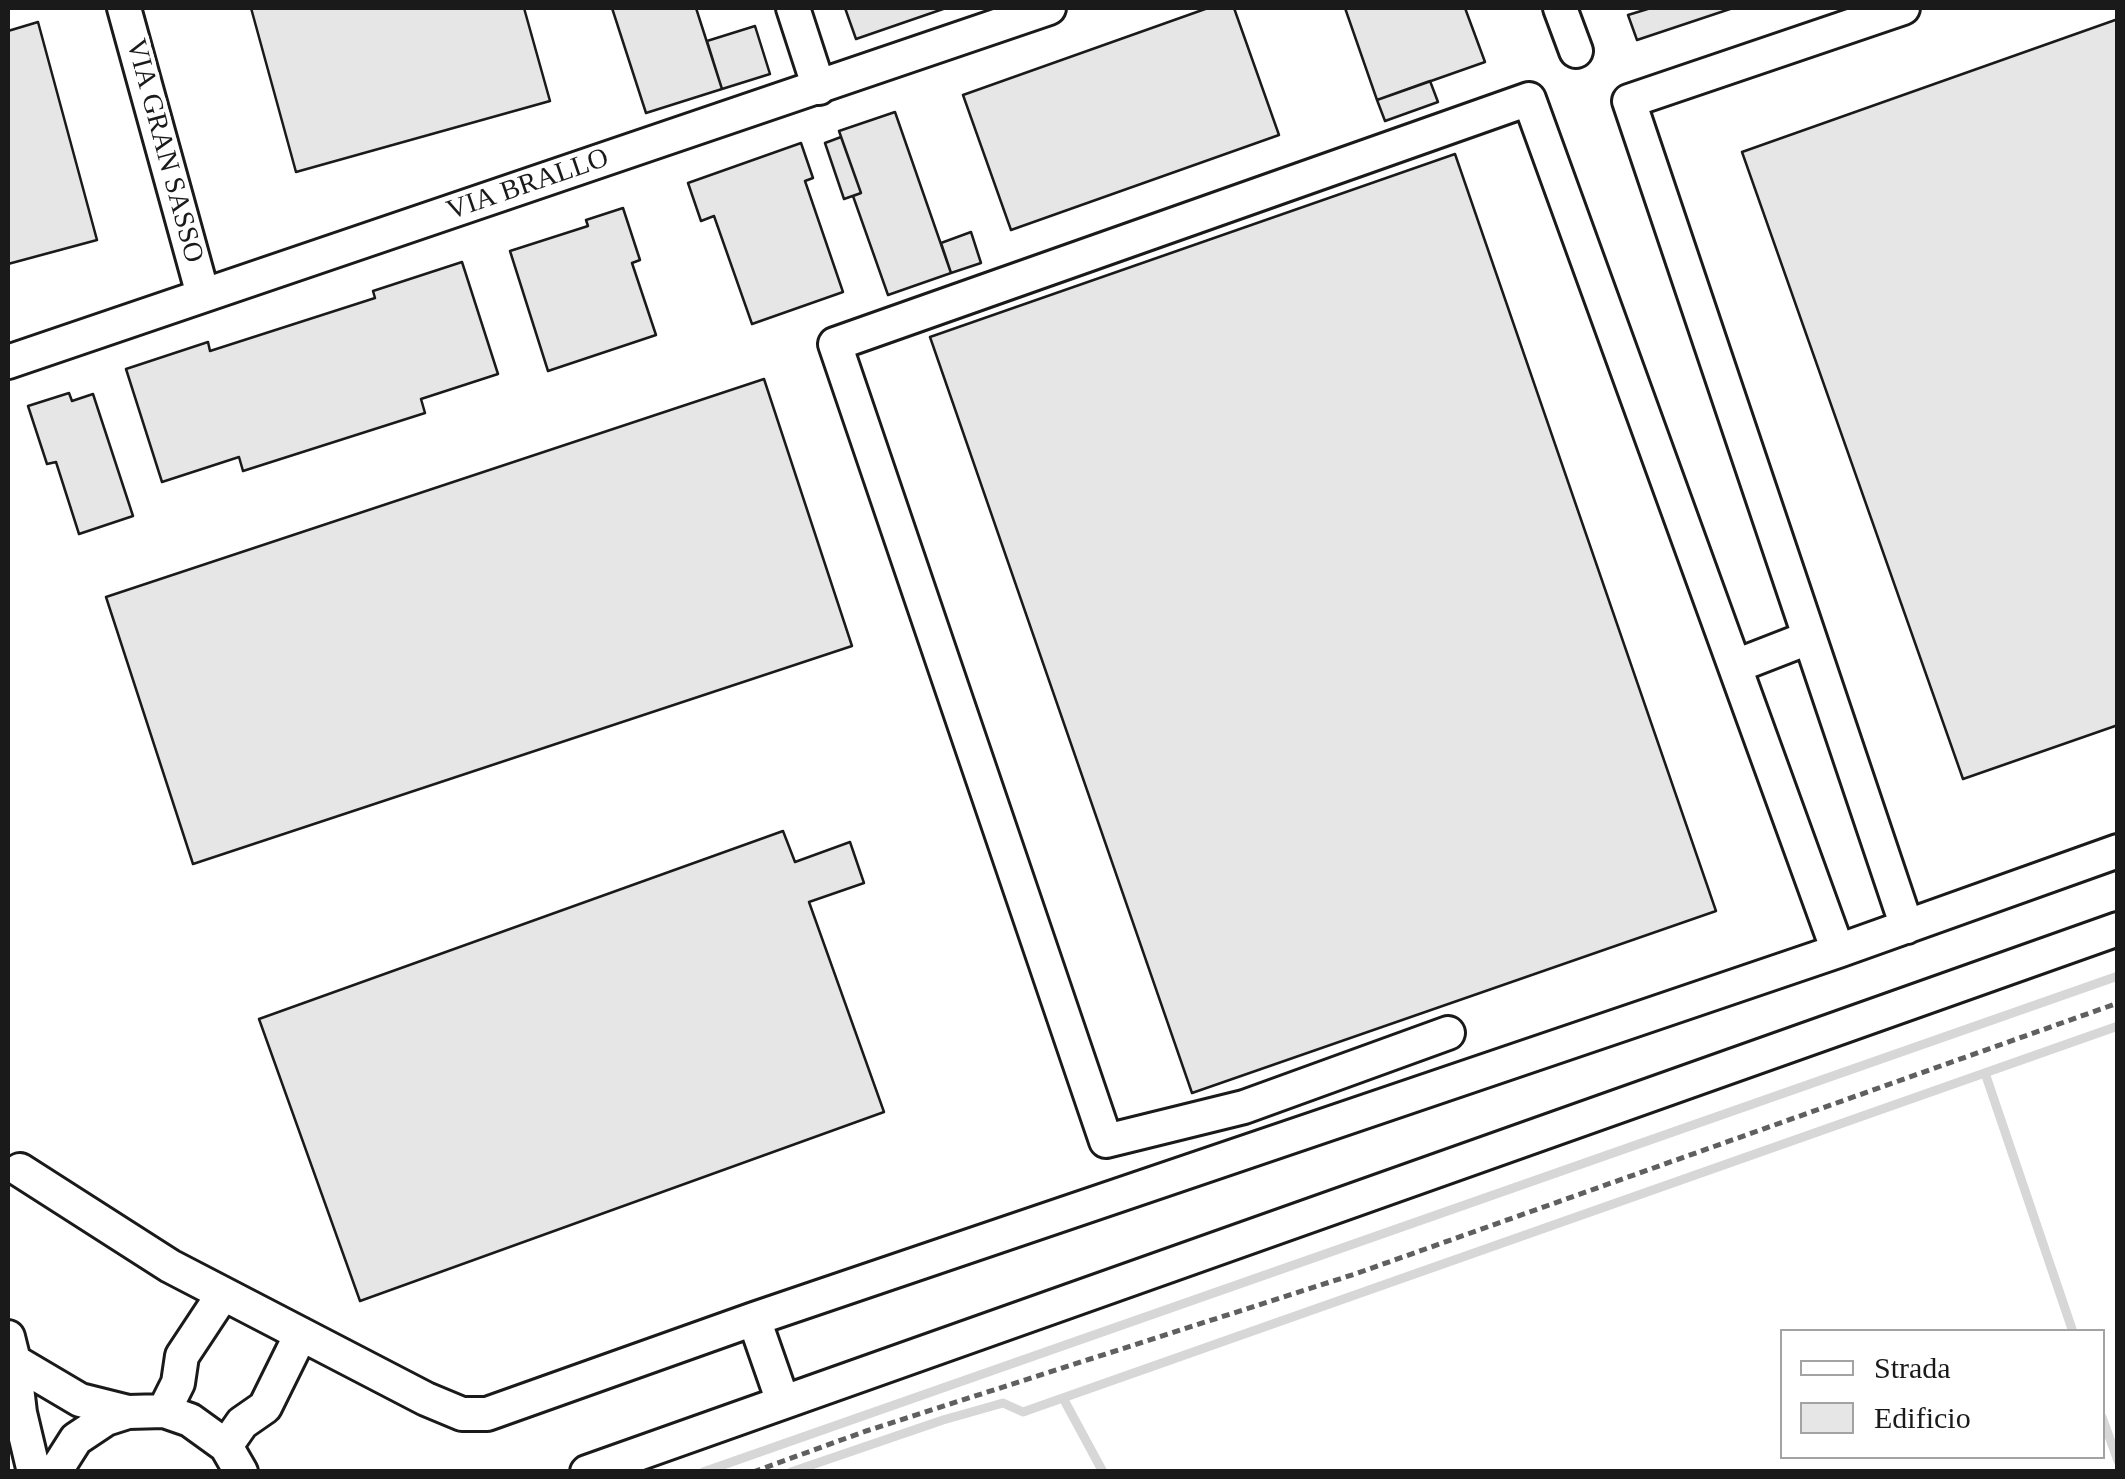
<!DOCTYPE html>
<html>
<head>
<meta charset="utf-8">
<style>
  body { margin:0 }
  #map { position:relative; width:2125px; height:1479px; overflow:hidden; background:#fff; font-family:"Times New Roman",serif }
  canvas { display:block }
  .frame { position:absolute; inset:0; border:10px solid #1a1a1a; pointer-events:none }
  .legend { position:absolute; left:1780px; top:1329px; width:325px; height:130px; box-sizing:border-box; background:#fff; border:2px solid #a3a3a3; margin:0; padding:12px 18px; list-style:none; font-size:30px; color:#1a1a1a }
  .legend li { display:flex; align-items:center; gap:20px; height:50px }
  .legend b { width:50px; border:2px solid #a3a3a3 }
</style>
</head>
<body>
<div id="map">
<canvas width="2125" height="1479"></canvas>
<div class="frame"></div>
<ul class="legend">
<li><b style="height:12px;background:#fff"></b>Strada</li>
<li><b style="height:28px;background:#e6e6e6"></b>Edificio</li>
</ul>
</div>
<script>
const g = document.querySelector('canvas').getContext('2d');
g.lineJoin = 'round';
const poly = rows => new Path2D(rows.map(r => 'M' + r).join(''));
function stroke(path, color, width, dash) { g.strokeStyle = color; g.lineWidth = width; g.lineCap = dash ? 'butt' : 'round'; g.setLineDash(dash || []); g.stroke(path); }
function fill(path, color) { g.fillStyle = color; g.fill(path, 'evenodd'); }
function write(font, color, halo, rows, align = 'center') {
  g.font = font + ' "Times New Roman",serif'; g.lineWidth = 8; g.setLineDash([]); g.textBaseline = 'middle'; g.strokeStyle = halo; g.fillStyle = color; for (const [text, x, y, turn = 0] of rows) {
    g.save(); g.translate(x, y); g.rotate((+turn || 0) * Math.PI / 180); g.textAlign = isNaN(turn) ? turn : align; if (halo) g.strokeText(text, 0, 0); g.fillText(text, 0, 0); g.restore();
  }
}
stroke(poly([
  [1985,1073,2073,1332],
  [1063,1398,1103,1472],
  [2102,1417,2118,1461],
  [703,1472,2118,976],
  [791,1472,943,1420,1003,1403,1023,1412,2118,1026]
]), '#d7d7d7', 9);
const building = poly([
  [251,8,524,8,550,101,296,172,251,8],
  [612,8,696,8,722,89,646,113,612,8],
  [845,8,946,8,856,39,845,8],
  [1208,8,1234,8,1279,135,1011,230,963,95,1208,8],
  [1345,8,1465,8,1485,62,1377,100,1345,8],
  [1651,8,1733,8,1637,40,1628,15,1651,8],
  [2118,19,2118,725,1963,779,1742,152,2118,19],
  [38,22,97,240,8,264,8,31,38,22],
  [755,26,770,74,722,89,707,41,755,26],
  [1430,81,1438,102,1385,121,1377,100,1430,81],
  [895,112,951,273,888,295,853,196,861,193,839,131,895,112],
  [841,137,861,193,844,199,825,143,841,137],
  [801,143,813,178,805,181,843,292,752,324,714,216,701,221,688,183,801,143],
  [1455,154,1716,911,1192,1093,930,337,1455,154],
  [623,208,640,260,632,263,656,335,548,371,510,251,588,226,586,220,623,208],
  [971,232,981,263,951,273,941,243,971,232],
  [462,262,498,374,421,399,425,413,243,471,239,457,162,482,126,369,208,342,210,351,375,298,373,291,462,262],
  [764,379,852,646,193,864,106,597,764,379],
  [69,393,72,401,93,394,133,516,79,534,56,462,47,464,28,406,69,393],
  [783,831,795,862,850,842,864,883,809,902,884,1112,360,1301,259,1019,783,831]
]);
fill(building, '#e6e6e6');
stroke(building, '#1a1a1a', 2.5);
const minor = poly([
  [124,8,203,295],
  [793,8,819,88],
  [1560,8,1576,51],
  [1903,8,1629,101,1907,927],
  [8,362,1049,8],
  [1736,666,1808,638],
  [1448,1033,1244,1107,1106,1141,835,344,1529,99,1838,951],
  [20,1170,170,1266,426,1399,462,1414,487,1414,754,1319,1838,951,2118,851],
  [754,1319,783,1402],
  [8,1337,14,1361,20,1413,34,1472],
  [14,1361,80,1400,128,1412],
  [164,1411,178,1383,182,1356,223,1294],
  [226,1446,242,1423,265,1407,301,1334],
  [55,1472,76,1439,106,1419,128,1412,164,1411,190,1420,226,1446,241,1472],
  [587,1472,2118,929]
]);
stroke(minor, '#1a1a1a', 38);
stroke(poly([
  [753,1472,866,1431,1355,1274,2118,1003]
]), '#5f5f5f', 5, [8, 5]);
stroke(minor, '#fff', 32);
write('28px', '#1a1a1a', '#fff', [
  ["VIA GRAN SASSO",164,151,75],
  ["VIA BRALLO",528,185,-19]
]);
</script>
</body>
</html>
